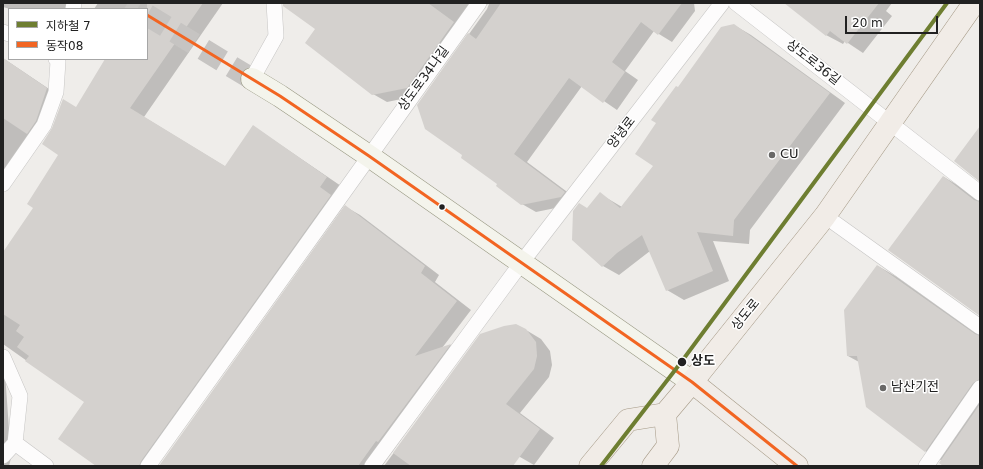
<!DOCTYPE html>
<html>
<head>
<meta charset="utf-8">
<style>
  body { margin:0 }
  #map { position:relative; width:983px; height:469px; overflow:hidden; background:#efedea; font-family:"DejaVu Sans","Noto Sans KR",sans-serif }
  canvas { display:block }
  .frame { position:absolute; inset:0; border:4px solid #212121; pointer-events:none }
  .legend { position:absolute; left:8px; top:8px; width:140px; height:52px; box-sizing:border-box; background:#fff; border:1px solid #a6a6a6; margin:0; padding:5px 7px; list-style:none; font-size:12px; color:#212121 }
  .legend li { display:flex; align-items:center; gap:8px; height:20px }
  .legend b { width:20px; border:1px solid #a6a6a6 }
  .scale { position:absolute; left:845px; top:16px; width:93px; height:18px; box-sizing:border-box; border:2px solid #212121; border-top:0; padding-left:5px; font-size:12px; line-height:14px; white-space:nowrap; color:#212121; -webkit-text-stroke:3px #fff; paint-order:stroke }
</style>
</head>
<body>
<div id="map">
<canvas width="983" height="469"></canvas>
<div class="frame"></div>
<ul class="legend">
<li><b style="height:5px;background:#6e7e31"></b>지하철 7</li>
<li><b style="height:5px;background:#f26522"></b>동작08</li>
</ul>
<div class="scale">20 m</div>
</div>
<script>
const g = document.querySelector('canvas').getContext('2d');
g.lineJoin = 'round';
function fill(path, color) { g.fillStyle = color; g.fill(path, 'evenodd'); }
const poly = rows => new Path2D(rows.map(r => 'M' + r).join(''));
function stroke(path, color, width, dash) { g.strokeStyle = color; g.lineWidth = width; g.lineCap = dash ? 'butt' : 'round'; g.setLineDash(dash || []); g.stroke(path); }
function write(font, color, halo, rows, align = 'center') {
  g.font = font + ' "DejaVu Sans","Noto Sans KR",sans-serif'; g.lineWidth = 3; g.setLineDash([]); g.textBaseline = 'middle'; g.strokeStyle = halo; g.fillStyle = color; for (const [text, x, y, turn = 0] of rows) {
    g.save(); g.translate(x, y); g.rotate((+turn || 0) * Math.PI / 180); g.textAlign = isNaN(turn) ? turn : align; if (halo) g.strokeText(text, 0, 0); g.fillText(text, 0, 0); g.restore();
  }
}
fill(poly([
  [3,3,76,3,75,9,10,9,3,7],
  [98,3,223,3,144,117,226,167,253,126,341,186,334,196,345,204,157,466,98,466,85,402,3,344,11,458,9,466,3,466,3,254,63,165,119,59,147,59,147,9,94,9],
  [290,3,694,3,695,11,672,42,654,31,625,71,638,80,617,110,582,86,527,162,578,200,575,204,536,212,522,204,464,155,418,105,487,9,489,4,485,5,421,95,387,102,373,94,317,29],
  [792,3,892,3,886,11,892,16,863,53,845,41,843,44,826,35],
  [734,25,751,35,845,103,750,230,749,244,713,241,729,281,684,300,667,290,650,251,619,275,603,266,588,209,600,194,622,207,654,166,657,123,678,88],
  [3,58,52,91,43,131,3,178],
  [944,177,964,189,980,201,980,314],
  [346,207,360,215,439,275,435,282,471,310,442,348,450,345,464,353,382,466,160,466],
  [878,266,897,277,980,336,980,466,945,466,942,461,925,451,859,362,848,356],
  [526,330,541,339,550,351,552,365,549,377,520,413,554,438,534,465,520,457,480,466,384,466,481,335]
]), '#0003');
fill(poly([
  [147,3,203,3,130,108,225,166,253,125,327,177,320,187,331,195,141,461,139,466,96,466,58,439,84,402,25,361,29,356,17,347,24,337,16,331,20,325,3,314,3,252,33,208,27,204,58,155,42,144,52,128,63,99,76,107,105,59,147,59],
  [283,3,428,3,454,22,407,88,372,95,305,43,315,29,283,6],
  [501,3,682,3,658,35,641,22,612,62,625,72,603,103,569,78,514,154,565,192,561,197,521,205,496,186,497,184,461,158,462,155,425,129,417,105,468,33,476,39],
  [784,3,879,3,847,44,830,31,826,36],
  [734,24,830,93,734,220,733,236,697,232,713,271,666,291,642,235,617,253,602,267,572,240,573,211,579,203,587,208,600,192,620,208,653,166,635,154,656,123,651,120,676,86,678,87,721,27],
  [3,58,47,88,36,121,27,134,3,118],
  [980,126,980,182,954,161],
  [943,176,974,200,980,202,980,316,888,250],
  [345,205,425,266,421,273,457,301,415,356,451,344,378,442,376,441,358,466,159,466],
  [877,265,975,334,980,336,980,379,973,383,925,452,866,407,857,356,847,356,844,310],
  [516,324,526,329,536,342,537,356,534,369,506,404,540,429,513,466,411,466,393,453,480,334,504,326],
  [980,404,980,466,943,466,939,463]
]), '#d4d1ce');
stroke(poly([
  [128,3,137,9],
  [147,15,252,79]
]), '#c6c4c2', 22, [22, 11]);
const lane = poly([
  [736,3,980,193],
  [73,9,74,3],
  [3,32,9,34],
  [252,79,276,36,274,3],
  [3,184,44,125,56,92,58,61,56,59],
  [825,216,980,327],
  [3,357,20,396,15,443],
  [15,443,46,466],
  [3,456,15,443],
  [148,466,479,3],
  [372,466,522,262,722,3],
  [926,466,980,388]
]);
const secondary = poly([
  [252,79,280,96,369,156,692,382]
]);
const primary = poly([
  [692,382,797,466],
  [590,466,628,420,665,414,692,382,825,216,974,3],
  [653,466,668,446,665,414]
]);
stroke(lane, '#c6c5c4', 16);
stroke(secondary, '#989882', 23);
stroke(primary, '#a59986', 23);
stroke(lane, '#fdfcfc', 15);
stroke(secondary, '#f4f4ec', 22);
stroke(primary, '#f1ece7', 22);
stroke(poly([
  [147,15,280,96,369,156,692,382,797,466]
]), '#f26522', 3);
stroke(poly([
  [601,466,679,365,947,3]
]), '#6e7e31', 4);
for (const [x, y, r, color] of [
  [772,155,4,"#696867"],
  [442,207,3.5,"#212121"],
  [682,362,5,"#212121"],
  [883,388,4,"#696867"]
]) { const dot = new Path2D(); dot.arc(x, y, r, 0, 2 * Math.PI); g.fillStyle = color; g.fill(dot); stroke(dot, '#fff', 1.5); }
write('13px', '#212121', '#fff', [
  ["상도로36길",813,63,38],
  ["상도로34나길",424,79,-54],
  ["양녕로",622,133,-52],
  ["상도로",746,315,-51]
]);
write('13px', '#212121', '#fff', [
  ["CU",780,155],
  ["남산기전",891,388]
], 'left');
write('bold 13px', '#212121', '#fff', [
  ["상도",691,362]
], 'left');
</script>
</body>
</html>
